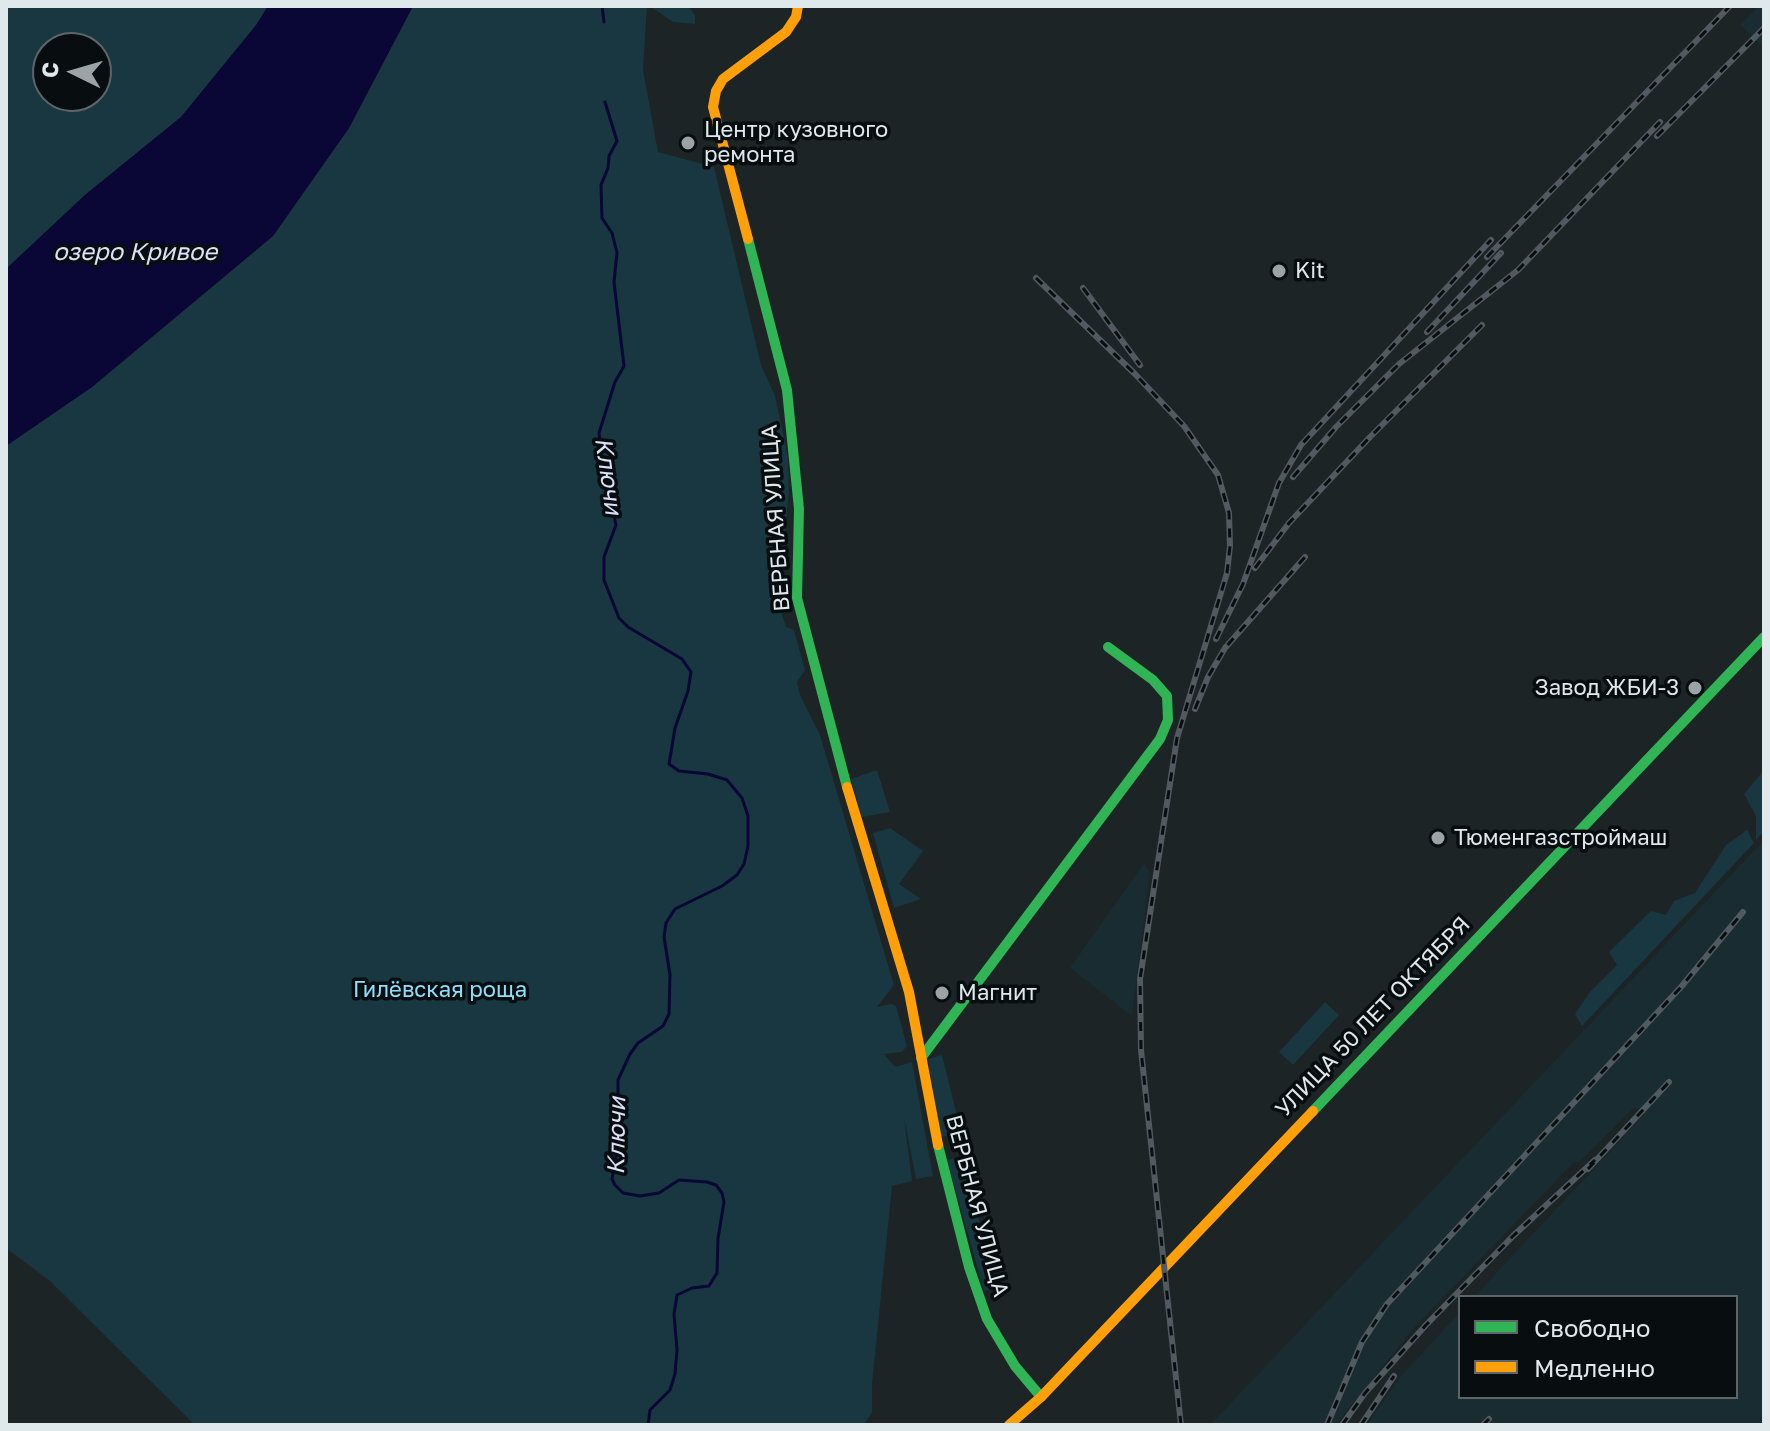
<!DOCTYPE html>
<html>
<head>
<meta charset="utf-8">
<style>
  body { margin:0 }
  #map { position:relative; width:1770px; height:1431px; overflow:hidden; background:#1c2426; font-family:"Golos Text",sans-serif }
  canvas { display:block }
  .frame { position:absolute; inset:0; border:8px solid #dfe8eb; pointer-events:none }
  .legend { position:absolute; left:1458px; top:1295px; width:280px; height:104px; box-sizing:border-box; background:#080e10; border:2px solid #5e6568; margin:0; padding:10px 14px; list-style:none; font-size:24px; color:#dfe8eb }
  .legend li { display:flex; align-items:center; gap:16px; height:40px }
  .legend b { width:40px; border:2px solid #5e6568 }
  .north { position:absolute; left:32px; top:32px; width:80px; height:80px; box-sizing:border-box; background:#080e10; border:2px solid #5e6568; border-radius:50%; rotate:275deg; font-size:22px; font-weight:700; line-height:32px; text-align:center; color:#dfe8eb }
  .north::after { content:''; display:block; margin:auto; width:28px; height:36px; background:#9ba3a6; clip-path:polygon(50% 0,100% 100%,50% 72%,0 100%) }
</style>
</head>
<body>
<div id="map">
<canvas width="1770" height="1431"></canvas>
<div class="frame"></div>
<ul class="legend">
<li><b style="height:10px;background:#30b455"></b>Свободно</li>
<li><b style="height:10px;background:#ff9f0a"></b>Медленно</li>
</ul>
<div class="north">С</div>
</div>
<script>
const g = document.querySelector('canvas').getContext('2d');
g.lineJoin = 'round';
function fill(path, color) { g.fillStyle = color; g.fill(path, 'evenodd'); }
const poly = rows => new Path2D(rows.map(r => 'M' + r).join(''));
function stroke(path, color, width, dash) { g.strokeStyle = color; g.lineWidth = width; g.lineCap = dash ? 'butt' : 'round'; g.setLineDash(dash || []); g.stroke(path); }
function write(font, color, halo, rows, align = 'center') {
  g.font = font + ' "Golos Text",sans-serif'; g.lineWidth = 7; g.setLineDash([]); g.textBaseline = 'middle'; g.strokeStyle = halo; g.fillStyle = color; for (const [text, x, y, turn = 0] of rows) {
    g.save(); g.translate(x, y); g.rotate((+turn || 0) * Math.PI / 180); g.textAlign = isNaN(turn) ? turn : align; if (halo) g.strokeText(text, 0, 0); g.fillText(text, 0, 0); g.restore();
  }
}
fill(poly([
  [1759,6,1764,6,1764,48,1740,25],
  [1764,840,1764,1425,1367,1425,1400,1377,1460,1312,1460,1397,1736,1397,1736,1297,1474,1297,1643,1116,1635,1107,1579,1162,1573,1163,1413,1329,1336,1424,1324,1421,1322,1425,1210,1425],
  [1144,863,1150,873,1132,1016,1070,968]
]), '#182c32');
fill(poly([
  [6,6,268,6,257,25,181,117,85,195,6,269],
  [48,48,96,48,96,96,48,96],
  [413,6,647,6,643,70,658,152,714,167,761,365,775,396,788,457,789,493,784,540,774,553,773,564,776,575,785,585,786,601,781,611,786,627,794,630,805,670,797,682,800,695,820,735,894,985,877,1007,891,1004,896,1006,907,1046,902,1052,884,1054,895,1067,912,1062,933,1176,916,1179,904,1117,912,1181,892,1186,872,1384,872,1412,864,1425,195,1425,50,1281,6,1248,6,446,92,387,273,236,349,128],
  [650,6,688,6,695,15,695,24,673,22],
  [877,770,890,812,862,817,851,779],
  [1764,770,1764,831,1756,840,1756,816,1744,794],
  [890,828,923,851,899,884,921,899,894,908,873,833],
  [1747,830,1754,843,1582,1026,1575,1014,1590,992,1617,965,1609,952,1651,911,1666,915,1674,901,1695,893,1726,845],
  [1325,1002,1339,1015,1293,1065,1279,1052],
  [942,1055,961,1132,941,1137,928,1059],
  [965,1156,972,1184,969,1185,998,1287,984,1291,947,1160]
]), '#183741');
fill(poly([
  [268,6,413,6,349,128,273,236,92,387,6,446,6,269,85,195,181,117,256,25]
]), '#0a0635');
stroke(poly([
  [602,6,604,22],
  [605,102,617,141,609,156,608,168,601,185,602,218,612,233,617,253,614,282,624,366,615,382,599,433,603,468,616,525,604,557,604,580,619,618,628,627,682,659,691,672,688,691,675,728,669,764,679,771,708,774,727,780,742,798,748,816,748,846,744,864,737,875,722,886,675,909,666,923,664,937,670,975,669,1014,663,1026,638,1043,630,1054,618,1080,618,1146,612,1179,615,1185,623,1193,640,1196,659,1193,679,1180,707,1182,716,1185,722,1193,724,1202,718,1238,717,1273,709,1286,692,1288,677,1295,674,1314,677,1350,675,1374,670,1390,650,1410,648,1425]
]), '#0a0635', 3);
stroke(poly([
  [748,239,787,390,799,509,797,598,847,787],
  [921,1058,1160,739,1168,720,1167,696,1153,680,1108,647],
  [1313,1111,1764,637],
  [938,1145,969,1267,987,1319,1015,1366,1041,1397]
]), '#30b455', 10);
stroke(poly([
  [748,239,713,107,716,91,723,79,786,32,796,17,798,6],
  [847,787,909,992,938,1145],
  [1009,1425,1041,1397,1313,1111]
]), '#ff9f0a', 10);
const rail = poly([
  [1657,136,1764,28],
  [1487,257,1730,6],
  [1036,278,1135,374,1184,426,1218,475,1229,513,1230,546,1227,573,1177,738,1140,979,1141,1050,1181,1425],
  [1083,288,1140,365],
  [1427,332,1501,253],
  [1293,477,1336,427,1399,364,1518,270,1660,122],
  [1255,568,1289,523,1370,437,1482,325],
  [1216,639,1243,584,1279,483,1301,445,1491,240],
  [1195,709,1208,677,1225,648,1305,557],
  [1588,1169,1669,1082],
  [1327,1425,1362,1342,1387,1304,1681,987,1743,912],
  [1342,1425,1365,1393,1426,1325,1513,1236,1595,1160],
  [1361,1425,1394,1376],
  [1483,1425,1489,1419]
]);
stroke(rail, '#515a60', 6);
stroke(rail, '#080e10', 3, [9]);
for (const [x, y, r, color] of [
  [688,143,8,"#9ba3a6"],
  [1279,271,8,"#9ba3a6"],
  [1695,688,8,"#9ba3a6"],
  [1438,838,8,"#9ba3a6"],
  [942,993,8,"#9ba3a6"]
]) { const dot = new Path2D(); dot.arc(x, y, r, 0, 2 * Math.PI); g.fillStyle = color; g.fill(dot); stroke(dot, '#080e10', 3); }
write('22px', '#dfe8eb', '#080e10', [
  ["Центр кузовного",704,130],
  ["ремонта",704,155],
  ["Kit",1295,271],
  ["Завод ЖБИ-3",1679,688,"right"],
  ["Тюменгазстроймаш",1454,838],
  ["Магнит",958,993]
], 'left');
write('22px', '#dfe8eb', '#080e10', [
  ["ВЕРБНАЯ УЛИЦА",776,518,-94],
  ["УЛИЦА 50 ЛЕТ ОКТЯБРЯ",1373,1017,-46],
  ["ВЕРБНАЯ УЛИЦА",977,1206,75]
]);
write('22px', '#8de0fc', '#080e10', [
  ["Гилёвская роща",440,990]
]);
write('italic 24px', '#dce1f7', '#080e10', [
  ["озеро Кривое",135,252],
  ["Ключи",608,476,82],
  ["Ключи",617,1136,-89]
]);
</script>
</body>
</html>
